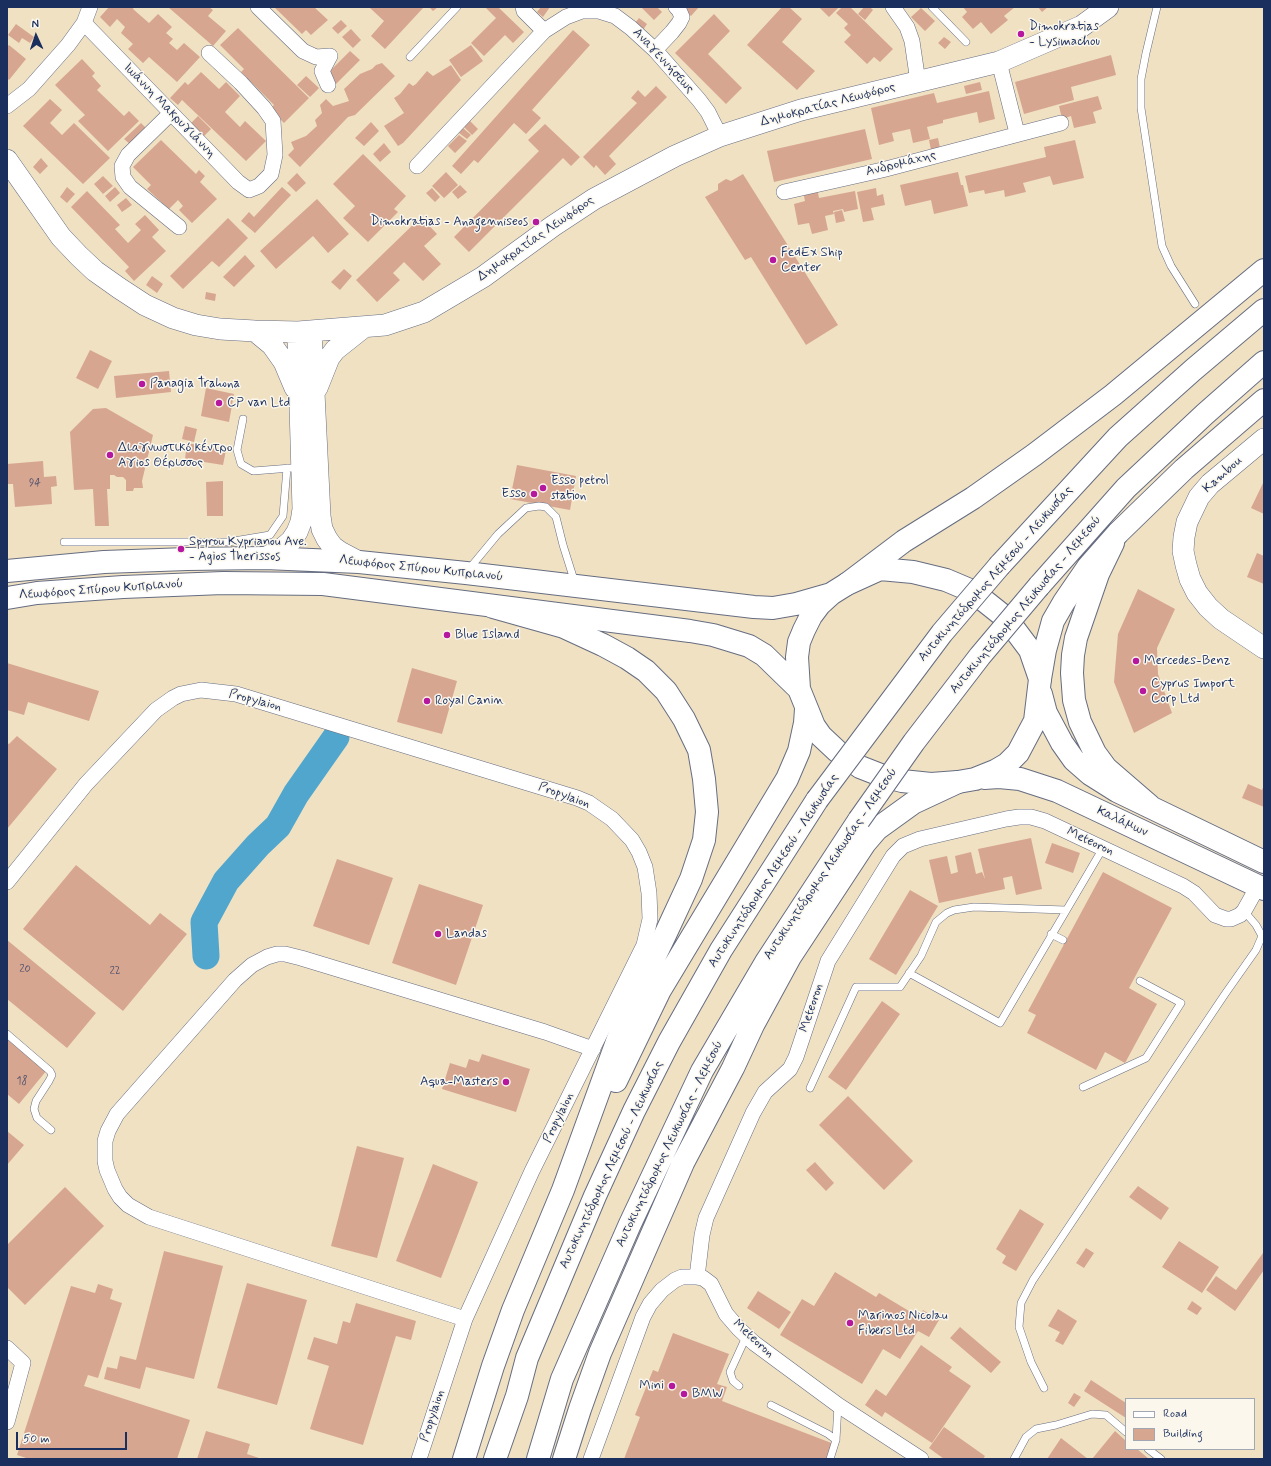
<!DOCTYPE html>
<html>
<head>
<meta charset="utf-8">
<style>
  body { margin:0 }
  #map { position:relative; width:1271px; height:1466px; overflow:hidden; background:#f0e1c3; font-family:Mynerve,sans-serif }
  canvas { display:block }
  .frame { position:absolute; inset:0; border:8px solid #1b2f5e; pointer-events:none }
  .legend { position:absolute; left:1125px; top:1398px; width:130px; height:52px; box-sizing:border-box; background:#fbf7ec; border:1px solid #a1a7b3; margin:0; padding:5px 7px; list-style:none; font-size:12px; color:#1b2f5e }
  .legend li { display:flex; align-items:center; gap:8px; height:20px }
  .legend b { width:20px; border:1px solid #a1a7b3 }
  .north { position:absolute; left:16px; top:16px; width:40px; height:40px; -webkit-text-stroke:3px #fbf7ec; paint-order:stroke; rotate:357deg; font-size:11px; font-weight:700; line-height:16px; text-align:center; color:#1b2f5e }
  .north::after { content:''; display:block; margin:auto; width:14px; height:18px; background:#1b2f5e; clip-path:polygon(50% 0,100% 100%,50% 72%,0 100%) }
  .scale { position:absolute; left:16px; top:1432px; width:111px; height:18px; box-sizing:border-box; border:2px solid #1b2f5e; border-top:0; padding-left:5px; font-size:12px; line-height:14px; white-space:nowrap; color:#1b2f5e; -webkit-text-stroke:3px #fbf7ec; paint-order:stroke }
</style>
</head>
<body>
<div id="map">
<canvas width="1271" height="1466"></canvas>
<div class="frame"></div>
<ul class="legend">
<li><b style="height:5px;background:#fff"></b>Road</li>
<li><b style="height:11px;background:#d7a691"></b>Building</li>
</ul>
<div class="north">N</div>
<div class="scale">50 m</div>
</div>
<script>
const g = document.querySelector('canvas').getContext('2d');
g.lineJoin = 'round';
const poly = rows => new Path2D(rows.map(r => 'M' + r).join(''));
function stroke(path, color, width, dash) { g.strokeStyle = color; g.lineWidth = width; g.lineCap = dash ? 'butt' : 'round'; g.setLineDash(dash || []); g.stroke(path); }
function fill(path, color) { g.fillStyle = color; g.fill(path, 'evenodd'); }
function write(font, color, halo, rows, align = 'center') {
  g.font = font + ' Mynerve,sans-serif'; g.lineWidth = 3; g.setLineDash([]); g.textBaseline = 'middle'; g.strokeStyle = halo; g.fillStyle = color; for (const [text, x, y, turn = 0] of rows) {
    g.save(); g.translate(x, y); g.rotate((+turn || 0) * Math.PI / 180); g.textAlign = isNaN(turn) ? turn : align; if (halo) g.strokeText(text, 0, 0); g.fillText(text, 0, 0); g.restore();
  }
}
stroke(poly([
  [206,956,204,922,226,881,258,845,278,826,296,794,336,737]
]), '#51a6cd', 27);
fill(poly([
  [109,7,134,7,133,9,149,23,158,14,172,27,166,33,173,39,169,43,177,50,184,43,200,57,177,82,149,57,143,63,128,49,133,44,121,33,125,27,117,19,110,27,100,17],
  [168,7,209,7,213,10,208,16,226,31,213,46],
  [274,7,314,7,328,20,311,35,306,30,302,34],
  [371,7,397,7,398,8,400,7,424,7,385,49,371,36,384,21,370,8],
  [429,7,438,7,433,11],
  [485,7,498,7,524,32,513,43,505,35,484,56,471,43,496,18],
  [541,7,550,7,543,17,537,12],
  [641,7,657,7,662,12,654,20],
  [682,7,699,7,691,16],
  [782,7,789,7,802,19,782,42,815,71,797,90,747,45],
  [819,7,839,7,829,17],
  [842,7,850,7,893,49,880,62,874,57,867,64,844,42,851,35,844,28,848,24,836,13],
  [864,7,870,7,873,10,865,20,858,14],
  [963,7,1015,7,1004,16,1008,20,991,34,981,22,973,29,962,17,967,12],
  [1038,7,1048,7,1042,12],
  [921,8,935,21,925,31,911,17],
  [714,14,730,31,708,54,742,88,726,104,675,53],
  [639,18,647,24,643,30,635,23],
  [341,20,347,26,338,34,332,28],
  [16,24,34,37,30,43,22,38,19,43,8,35],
  [238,28,309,98,284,123,270,109,274,105,241,72,244,69,220,45],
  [351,29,361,40,353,48,342,37],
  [573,30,590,45,532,110,541,118,526,134,514,123,478,163,474,160,461,174,452,166],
  [944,37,951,42,945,49,938,43],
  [9,45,26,59,9,80,7,78,7,47],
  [471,45,483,61,461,77,449,60],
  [350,51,360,60,336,84,327,74],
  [1111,55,1116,75,1071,87,1074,100,1024,114,1015,82],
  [82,59,95,73,92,76,101,86,97,90,124,116,129,111,139,121,108,151,78,121,85,115,55,85],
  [382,63,395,76,355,115,348,117,300,167,288,155,294,149,291,142,306,136,317,126,315,120,322,113,320,105,326,99,333,106,349,101,344,89,360,74,372,69,376,65],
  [451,65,461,80,416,129,403,143,398,146,384,126,404,113,394,98,400,94,409,83,413,86,416,84,427,71,433,76],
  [201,72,219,89,226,82,240,96,225,112,240,127,245,121,266,141,246,161,182,100,178,105,170,98,185,82,188,85],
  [306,76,319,88,310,97,297,85],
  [980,82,982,90,966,94,964,86],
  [656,86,667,97,609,156,616,164,605,175,596,165,594,168,583,157,637,103,631,98,638,90,645,97],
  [989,91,995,119,979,123,977,112,943,120,943,123,927,127,930,139,913,143,910,129,892,133,894,141,879,145,871,108,934,93,937,103],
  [1098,96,1102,109,1093,112,1096,123,1074,128,1071,116,1062,119,1059,106],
  [50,99,62,110,50,123,62,135,74,123,110,158,83,184,23,126],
  [198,116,211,129,202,138,189,125],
  [470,121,478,129,472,135,464,127],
  [371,122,379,131,364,146,355,138],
  [141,123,148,130,131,145,124,139],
  [545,124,580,157,571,166,563,158,469,252,454,237,539,151,528,140],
  [463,128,471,135,467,139,459,133],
  [865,129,872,159,774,182,767,151],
  [459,135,467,141,455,153,448,146],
  [938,138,940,148,931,150,929,140],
  [161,140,196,174,199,170,205,176,200,182,217,199,192,223,179,210,183,206,178,200,169,209,147,189,151,185,133,167],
  [1075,140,1084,178,1053,185,1050,176,1023,183,1026,192,1005,197,1004,190,985,194,984,190,969,193,965,176,1046,157,1044,147],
  [384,143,391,152,380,162,373,154],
  [363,154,406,196,394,209,398,212,368,242,343,218,355,206,333,184],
  [41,158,48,166,40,174,33,167],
  [446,172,458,185,444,198,432,186],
  [958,172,961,185,963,185,968,206,934,214,931,200,905,206,900,185],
  [297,173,306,183,296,192,287,183],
  [743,174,838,325,806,345,751,257,745,260,705,197,718,190,718,184,726,179,731,181],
  [103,176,113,186,103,194,94,184],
  [460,185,467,192,458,199,452,192],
  [67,187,75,194,67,203,60,197],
  [115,187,120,193,110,202,105,196],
  [282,187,291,195,255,233,241,221,249,212,254,217],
  [432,188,440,197,435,202,426,193],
  [817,188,819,198,855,191,858,209,844,212,843,209,833,211,834,214,825,216,828,230,812,234,809,223,798,225,794,204,805,201,803,191],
  [876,188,877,196,883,194,885,205,871,208,874,220,863,222,857,192],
  [87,191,120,225,115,229,128,243,141,230,135,224,145,215,159,230,152,237,166,251,134,281,125,271,129,267,71,207],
  [126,198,132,205,122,212,117,205],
  [317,199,349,234,328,253,313,236,276,269,260,251],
  [842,210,845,221,836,223,834,212],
  [421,217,437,234,424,246,441,264,423,281,404,262,393,273,400,280,377,302,356,280],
  [228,218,248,238,219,267,212,261,183,289,170,276],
  [245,255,255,266,234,287,223,277],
  [344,269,352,276,340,290,331,282],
  [152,276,163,284,157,293,146,285],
  [206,292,216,294,215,301,205,299],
  [90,350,112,361,98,389,76,378],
  [169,371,171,392,116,398,114,376],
  [206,388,234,394,229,422,201,416],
  [106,408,153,435,142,481,143,488,134,488,133,491,126,491,126,480,123,477,117,477,114,475,110,475,110,489,107,489,109,526,95,526,93,489,74,490,70,432,93,409],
  [185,426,197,429,194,442,182,439],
  [187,443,226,450,223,465,185,459],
  [43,461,44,477,56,476,57,486,51,487,52,504,15,507,13,484,7,484,7,464],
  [517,465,576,476,570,510,510,499],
  [223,481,223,516,207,516,206,482],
  [1264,481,1264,514,1251,508],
  [1257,553,1264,556,1264,584,1247,577],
  [1138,589,1175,609,1157,648,1158,674,1172,713,1134,733,1114,682,1118,634],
  [7,663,99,691,89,721,28,702,24,715,7,710],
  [412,668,457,681,442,734,397,722],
  [17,736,57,769,7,829,7,743,9,744],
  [1248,784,1262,790,1264,785,1264,807,1242,798],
  [1031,838,1042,889,1016,895,1012,876,1003,878,1005,889,939,903,929,860,947,856,951,874,958,872,955,856,971,852,976,874,982,872,985,879,978,849],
  [1052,843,1080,853,1073,873,1045,863],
  [337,859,393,878,369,945,313,926],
  [76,865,150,925,160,913,187,934,123,1011,23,929],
  [1103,872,1172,908,1129,988,1157,1004,1125,1063,1105,1052,1096,1070,1027,1033,1036,1015,1028,1011],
  [419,884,483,905,456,985,392,963],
  [910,890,938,906,896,975,869,959],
  [7,940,96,1013,67,1048,7,999],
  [882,1001,900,1014,846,1090,828,1077],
  [7,1038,47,1070,19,1104,7,1094],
  [482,1054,530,1069,516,1112,442,1089,450,1063,466,1068,469,1059,479,1062],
  [848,1096,913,1161,884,1190,819,1125],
  [7,1131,24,1145,7,1165],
  [357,1146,404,1158,377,1258,331,1246],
  [815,1162,834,1183,826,1191,806,1170],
  [433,1164,478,1182,441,1278,396,1261],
  [1138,1186,1169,1208,1161,1220,1129,1197],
  [65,1187,104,1226,25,1305,7,1287,7,1245],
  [1020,1209,1044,1224,1016,1271,1002,1263,1006,1256,996,1249],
  [1179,1241,1219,1267,1202,1293,1162,1267],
  [1086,1248,1094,1253,1084,1268,1076,1263],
  [164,1251,223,1266,194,1379,146,1367,140,1389,104,1379,107,1367,117,1369,120,1356,136,1360],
  [1263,1253,1264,1254,1264,1270,1235,1311,1206,1290,1216,1276,1236,1290],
  [835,1272,876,1297,879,1293,919,1317,923,1310,939,1320,929,1337,918,1331,900,1359,883,1349,862,1384,780,1335,802,1299,814,1306],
  [247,1283,307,1300,277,1405,217,1388],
  [98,1284,113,1289,110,1299,122,1303,98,1378,88,1375,84,1386,190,1420,177,1459,29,1459,17,1455,71,1286,95,1293],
  [758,1291,791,1312,779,1329,747,1308],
  [1192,1301,1202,1308,1197,1315,1187,1309],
  [356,1303,416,1321,411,1340,396,1336,363,1445,310,1429,329,1366,307,1359,314,1337,337,1344,343,1321,350,1323],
  [1058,1309,1077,1321,1063,1345,1055,1341,1060,1332,1048,1326],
  [960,1327,1001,1362,991,1373,950,1338],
  [673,1333,729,1354,717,1384,727,1387,722,1401,834,1444,828,1459,624,1459,640,1417,635,1415,653,1370,658,1372],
  [921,1345,952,1367,949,1371,971,1386,932,1443,885,1412,882,1417,865,1405,876,1389,886,1396],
  [1091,1380,1126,1403,1126,1418,1084,1391],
  [1074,1393,1081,1397,1074,1407,1068,1403],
  [944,1427,985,1456,983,1459,944,1459,929,1448],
  [206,1431,250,1444,247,1454,262,1459,197,1459],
  [1115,1431,1126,1441,1126,1449,1137,1449,1149,1459,1092,1459],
  [1061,1438,1088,1459,1047,1459]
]), '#d7a691');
const lane = poly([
  [932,7,966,42],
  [1157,7,1146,53,1141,79,1141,108,1162,246,1171,266,1195,304],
  [410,57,457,7],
  [243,419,237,450,241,464,253,471,291,468],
  [64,542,228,542,270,535,283,516,287,468],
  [469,569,498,534,526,508,539,506,546,507,556,517,563,545,575,583],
  [1051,934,1063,940],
  [909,973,1000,1023,1103,848],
  [7,1034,50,1071,52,1075,49,1081,36,1101,34,1109,37,1118,51,1130],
  [1083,1087,1146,1058,1181,1003,1140,981],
  [810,1088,856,987,900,987,921,956,936,922,947,913,954,910,974,907,1066,910],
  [739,1386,733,1381,730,1372,746,1337],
  [1044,1388,1031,1362,1019,1327,1021,1303,1033,1280,1225,994,1256,950,1262,936,1256,925,1244,911],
  [771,1405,828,1434,836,1440],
  [1148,1449,1161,1459],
  [830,1459,836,1440,838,1405],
  [1014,1459,1026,1437,1036,1429,1056,1425,1092,1414,1106,1415,1126,1432]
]);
const street = poly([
  [258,7,303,51,316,57,330,56],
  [523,7,524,11,544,31],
  [893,7,907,27,912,41,918,82],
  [84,23,238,182,249,190,259,186,271,174,275,155,273,121,264,108,241,83,209,53],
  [655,50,672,32,679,23,682,17,679,10,676,7],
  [999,62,1017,133],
  [328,85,322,71,330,56],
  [7,106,29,89,68,45,84,23,90,7],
  [171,113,128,155,122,166,123,177,130,187,179,227],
  [417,166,544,31,566,17,582,11,599,11,615,16,631,28,655,50,699,100,708,112,720,136],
  [784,192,882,170,1061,123],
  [7,882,86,784,156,710,173,698,181,694,201,690,236,694,577,798,589,803,612,819,632,840,639,852,645,867,649,893,650,919,644,945,532,1171,465,1319,419,1459],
  [697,1277,702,1235,706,1218,753,1113,765,1092,790,1069,796,1057,828,961,893,856,903,846,920,839,1006,819,1019,817,1031,817,1045,821,1183,886,1194,893,1215,915,1226,919,1231,919,1240,915,1244,911,1258,886],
  [465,1319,149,1217,128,1205,120,1197,115,1189,107,1170,105,1161,105,1141,108,1131,117,1114,235,980,252,965,267,957,277,954,285,954,301,958,545,1032,593,1049],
  [7,1348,23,1363,7,1422],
  [591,1459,643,1317,650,1304,662,1290,675,1280,682,1277,697,1277,703,1278,711,1284,726,1314,739,1329,754,1343,838,1405,921,1459]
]);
const secondary = poly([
  [7,160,61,237,79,256,95,271,119,288,145,305,173,318,196,325,220,329,255,331,298,332,385,325,424,312,483,277,553,226,594,199,675,156,720,136,801,110,999,62,1082,26,1108,7],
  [255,331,272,345,284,362,295,388],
  [311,331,320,516,322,529,327,539,333,547,340,552,359,562],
  [317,388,329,358,335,350,364,327],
  [1264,439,1210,484,1199,497,1187,522,1184,537,1183,551,1186,565,1190,579,1197,593,1208,607,1221,619,1264,648],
  [265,558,284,547,291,541,297,532,301,522,303,509,298,338]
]);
const primary = poly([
  [1113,543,1098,574,1076,638,1073,655,1072,673,1074,700,1080,722,1095,753,1106,768,1150,806],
  [880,569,913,572,946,580,972,591,1006,618,1030,650,1040,679,1035,721,1018,753,1007,764,995,771,975,779,958,782,931,784,902,781,883,776,860,767,837,751,821,736,814,726,799,689,797,657,799,642,804,630,811,616,820,604,831,594,847,584,880,569],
  [7,571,104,562,187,559,265,558,359,562,466,573,754,607,773,608,796,604,831,594],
  [7,598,37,593,123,587,223,583,323,584,690,631,713,635,749,646,764,655,799,689],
  [1041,694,1046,713,1062,743,1074,760,1090,774,1117,791,1264,862],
  [984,778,999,777,1020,779,1057,791,1264,889]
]);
const highway = poly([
  [1000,565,1118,437,1193,370,1264,310],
  [847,584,904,541,973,498,1034,455,1113,395,1264,270],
  [1039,586,1126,488,1205,414,1264,362],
  [1040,679,1045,650,1053,621,1064,602,1088,567,1118,533,1184,469,1264,400],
  [616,1081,660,990,787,779,799,751,805,723,806,709],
  [464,1459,493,1366,513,1310,563,1190,627,1014,665,935,691,879,704,840,707,812,704,779,699,750,684,719,666,691,646,671,627,658,603,645,564,627,493,607],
  [495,1459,517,1396,527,1358,595,1196,634,1111,669,1042,721,950,817,800],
  [538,1459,562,1379,630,1224,702,1071,766,962,859,820],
  [564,1459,580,1409,600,1353,683,1163,733,1068,753,1025,790,957,865,843,877,829,913,803,958,782]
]);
stroke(lane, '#666d81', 8);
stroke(street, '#666d81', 16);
stroke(secondary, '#666d81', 22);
stroke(primary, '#666d81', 24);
stroke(highway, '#666d81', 24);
stroke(lane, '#fff', 7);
stroke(street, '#fff', 15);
stroke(secondary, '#fff', 21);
stroke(primary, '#fff', 22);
stroke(highway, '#fff', 22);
const highwayBridge = poly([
  [817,800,942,633,1000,565],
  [859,820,914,742,980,656,1039,586]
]);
stroke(highwayBridge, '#666d81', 24, []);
stroke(highwayBridge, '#fff', 22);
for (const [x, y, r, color] of [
  [1021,34,4,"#b5179e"],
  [536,222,4,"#b5179e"],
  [773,260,4,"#b5179e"],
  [142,384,4,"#b5179e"],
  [219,403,4,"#b5179e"],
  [110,455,4,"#b5179e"],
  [543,488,4,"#b5179e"],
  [534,494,4,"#b5179e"],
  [181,549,4,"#b5179e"],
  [447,635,4,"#b5179e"],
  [1136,661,4,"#b5179e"],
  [1143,691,4,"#b5179e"],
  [427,701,4,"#b5179e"],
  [438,934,4,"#b5179e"],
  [506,1082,4,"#b5179e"],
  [850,1323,4,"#b5179e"],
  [672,1386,4,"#b5179e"],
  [684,1394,4,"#b5179e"]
]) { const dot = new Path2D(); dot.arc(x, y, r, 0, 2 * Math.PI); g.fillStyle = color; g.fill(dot); stroke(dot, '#fbf7ec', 1.5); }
write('11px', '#4a4d6b', null, [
  ["94",35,484],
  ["20",25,970],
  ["22",115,972],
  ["18",22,1082]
]);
write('13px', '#1b2f5e', '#fbf7ec', [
  ["Dimokratias",1029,27],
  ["- Lysimachou",1029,42],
  ["Dimokratias - Anagenniseos",528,222,"right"],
  ["FedEx Ship",781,253],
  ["Center",781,268],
  ["Panagia Trahona",150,384],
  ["CP van Ltd",227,403],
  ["Διαγνωστικό κέντρο",118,448],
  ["Αγios Θέρισσος",118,463],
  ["Esso petrol",551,481],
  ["station",551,496],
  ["Esso",526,494,"right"],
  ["Spyrou Kyprianou Ave.",189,542],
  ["- Agios Therissos",189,557],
  ["Blue Island",455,635],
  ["Mercedes-Benz",1144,661],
  ["Cyprus Import",1151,684],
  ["Corp Ltd",1151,699],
  ["Royal Canin",435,701],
  ["Landas",446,934],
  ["Aqua-Masters",498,1082,"right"],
  ["Marinos Nicolau",858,1316],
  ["Fibers Ltd",858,1331],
  ["Mini",664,1386,"right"],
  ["BMW",692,1394]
], 'left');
write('13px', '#1b2f5e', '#fbf7ec', [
  ["Αναγεννήσεως",663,61,47],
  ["Δημοκρατίας Λεωφόρος",828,105,-15],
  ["Ιωάννη Μακρυγιάννη",169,111,46],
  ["Ανδρομάχης",901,164,-14],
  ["Δημοκρατίας Λεωφόρος",536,239,-35],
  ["Kambou",1223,475,-42],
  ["Λεωφόρος Σπύρου Κυπριανού",421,569,6],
  ["Αυτοκινητόδρομος Λεμεσού - Λευκωσίας",996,574,-49],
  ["Λεωφόρος Σπύρου Κυπριανού",101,590,-4],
  ["Αυτοκινητόδρομος Λευκωσίας - Λεμεσού",1026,605,-50],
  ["Propylaion",255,701,15],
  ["Propylaion",564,796,20],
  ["Καλάμων",1122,822,25],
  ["Meteoron",1090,842,25],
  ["Αυτοκινητόδρομος Λευκωσίας - Λεμεσού",831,864,-56],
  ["Αυτοκινητόδρομος Λεμεσού - Λευκωσίας",774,871,-57],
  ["Meteoron",812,1008,-72],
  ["Propylaion",559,1118,-64],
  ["Αυτοκινητόδρομος Λευκωσίας - Λεμεσού",670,1144,-64],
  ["Αυτοκινητόδρομος Λεμεσού - Λευκωσίας",612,1165,-65],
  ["Meteoron",753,1339,42],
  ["Propylaion",433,1416,-72]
]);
</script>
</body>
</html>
